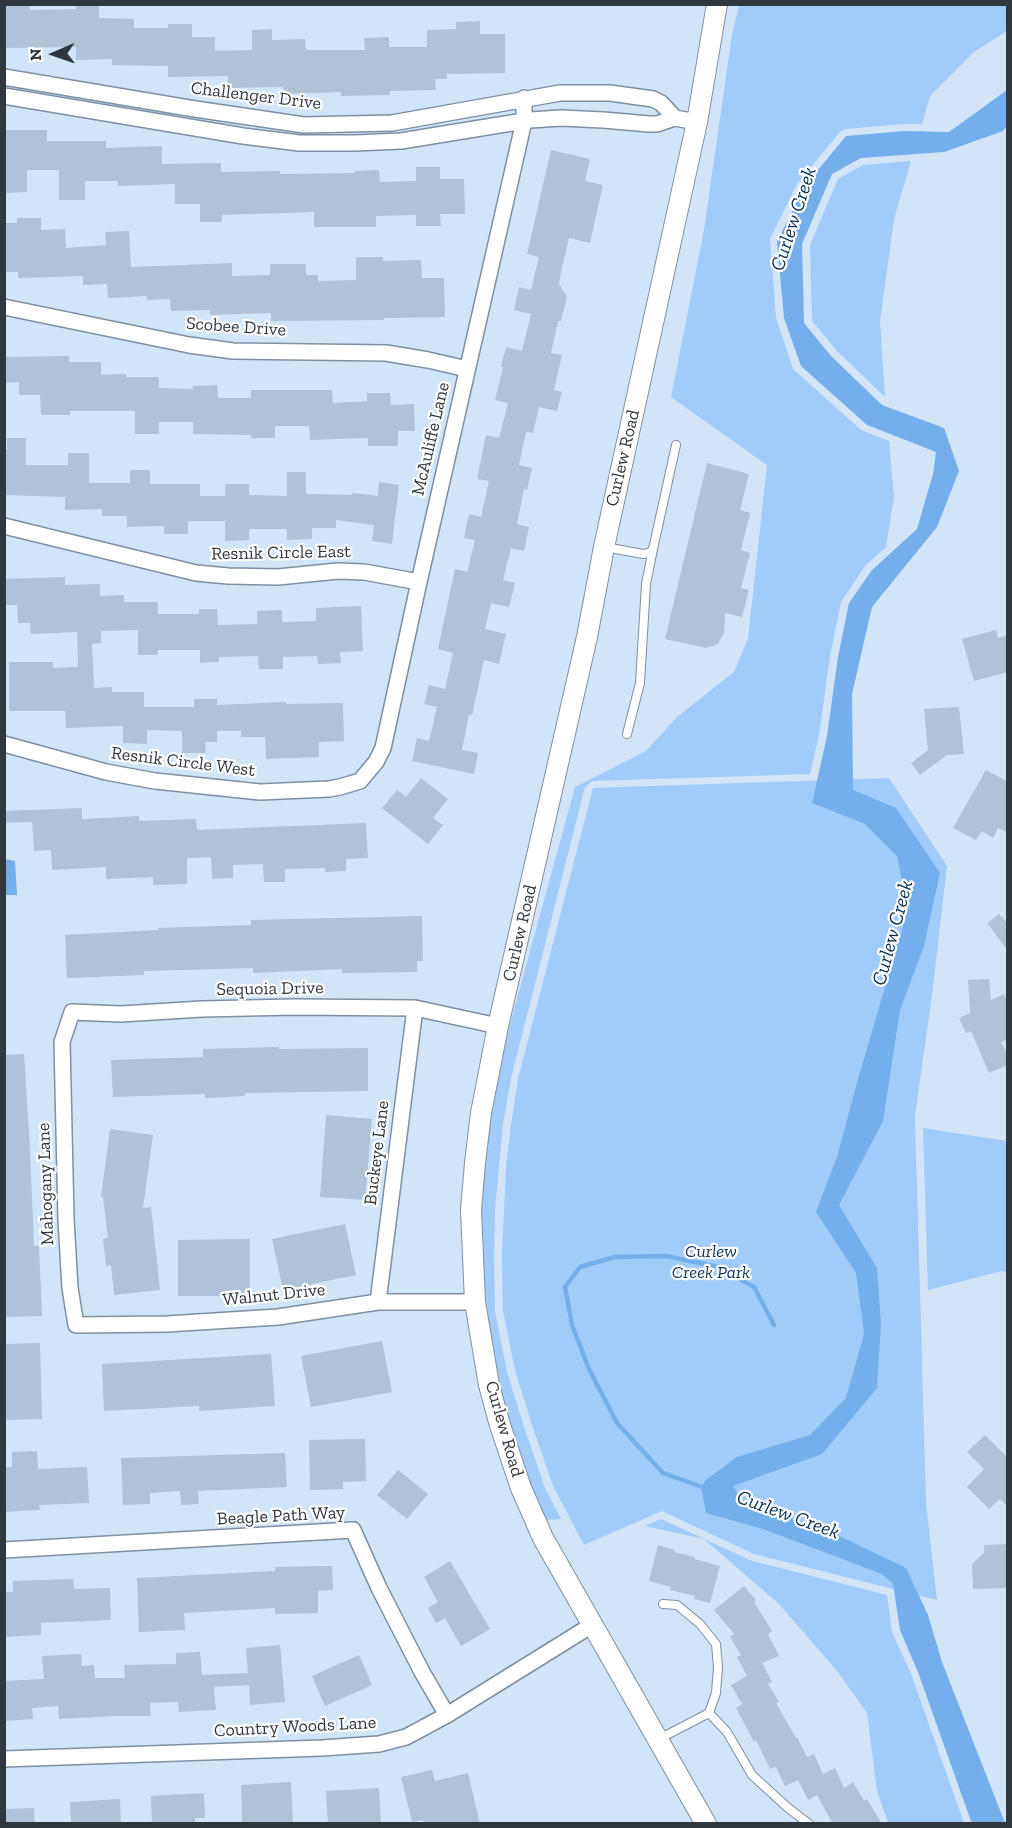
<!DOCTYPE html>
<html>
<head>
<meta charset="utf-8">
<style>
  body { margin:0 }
  #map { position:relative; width:1012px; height:1828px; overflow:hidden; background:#d2e4f8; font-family:"Zilla Slab",serif }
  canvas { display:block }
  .frame { position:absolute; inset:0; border:6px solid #30373f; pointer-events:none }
  .north { position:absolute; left:24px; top:24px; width:60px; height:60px; -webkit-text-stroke:4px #fff; paint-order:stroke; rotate:268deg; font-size:16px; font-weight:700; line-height:24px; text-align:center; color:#30373f }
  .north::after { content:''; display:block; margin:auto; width:21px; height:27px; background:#30373f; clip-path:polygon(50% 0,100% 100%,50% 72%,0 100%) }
</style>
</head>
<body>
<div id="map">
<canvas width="1012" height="1828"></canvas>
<div class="frame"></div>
<div class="north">N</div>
</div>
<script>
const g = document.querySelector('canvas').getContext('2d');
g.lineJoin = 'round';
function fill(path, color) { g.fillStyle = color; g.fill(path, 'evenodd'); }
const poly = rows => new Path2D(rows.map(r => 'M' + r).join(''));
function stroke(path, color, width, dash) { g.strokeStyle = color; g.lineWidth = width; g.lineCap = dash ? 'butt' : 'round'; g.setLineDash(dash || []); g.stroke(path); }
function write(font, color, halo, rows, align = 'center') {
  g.font = font + ' "Zilla Slab",serif'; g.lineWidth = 4.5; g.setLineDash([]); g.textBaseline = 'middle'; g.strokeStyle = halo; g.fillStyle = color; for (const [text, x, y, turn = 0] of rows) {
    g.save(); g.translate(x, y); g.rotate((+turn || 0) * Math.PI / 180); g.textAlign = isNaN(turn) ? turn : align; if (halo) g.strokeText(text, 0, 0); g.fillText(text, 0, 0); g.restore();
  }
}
fill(poly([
  [739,5,1007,5,1007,31,974,52,930,96,922,124,904,124,845,129,840,132,797,184,770,239,776,318,793,369,861,430,889,441,894,497,886,547,865,566,841,602,830,656,819,735,810,774,592,781,585,787,511,1078,503,1124,495,1209,494,1256,495,1311,507,1372,524,1427,545,1488,561,1519,545,1520,530,1485,508,1420,493,1361,484,1302,480,1210,484,1164,491,1105,503,1050,575,787,646,751,677,717,734,672,748,639,767,465,671,397,704,230,732,35],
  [911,161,894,219,880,321,885,397,837,351,812,321,810,245,838,179,863,165],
  [889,778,947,866,932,995,915,1116,926,1503,937,1600,754,1554,662,1511,584,1545,553,1486,532,1425,515,1370,503,1311,502,1256,506,1167,511,1125,518,1079,593,788],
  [923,1128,1007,1141,1007,1272,1002,1271,928,1290],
  [661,1519,752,1561,887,1595,892,1632,911,1674,964,1823,888,1823,877,1791,867,1713,838,1672,779,1604,704,1539,645,1526]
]), '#a1cbf8');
fill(poly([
  [1007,90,1007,126,1003,131,944,152,861,158,832,174,802,244,804,323,831,356,882,405,944,428,959,471,937,527,872,607,852,694,853,790,896,808,940,873,924,946,900,1010,883,1121,839,1205,877,1268,881,1325,877,1388,822,1454,733,1486,743,1502,829,1531,906,1568,928,1615,942,1662,1005,1823,972,1824,918,1672,900,1630,893,1584,882,1574,763,1529,706,1513,701,1487,706,1480,737,1457,810,1435,846,1398,864,1334,856,1273,816,1212,837,1157,858,1079,908,909,897,856,865,824,812,803,827,736,838,657,849,603,872,570,917,529,933,474,936,452,867,425,801,366,784,318,777,242,804,187,846,136,905,131,949,132],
  [5,859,15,861,17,895,5,895]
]), '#74afec');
stroke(poly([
  [705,1488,663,1473,617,1423,589,1369,572,1325,565,1287,580,1267,615,1257,666,1256,719,1267,754,1287,774,1325]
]), '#74afec', 4.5);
fill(poly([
  [4,4,30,4,30,10,76,9,76,4,99,4,99,18,134,19,134,28,168,28,168,24,192,24,192,37,215,37,215,51,252,50,252,30,272,29,272,40,305,39,306,50,365,50,364,38,389,37,389,47,427,47,427,30,456,29,456,22,480,21,480,34,505,34,505,73,447,74,447,79,435,79,436,90,390,91,390,95,341,96,341,92,284,94,283,87,228,88,228,76,168,77,168,66,112,65,112,59,76,60,76,47,4,48],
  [4,130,47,130,47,141,106,141,106,148,162,146,162,164,221,163,221,172,280,171,280,174,355,173,355,171,379,170,380,182,416,181,416,167,440,167,440,179,464,179,465,214,440,214,441,226,416,226,416,215,376,216,376,227,314,227,314,212,222,215,222,222,200,222,200,204,175,204,175,184,118,186,118,181,85,181,85,200,59,200,59,170,27,170,27,192,4,193],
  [551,150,590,159,585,181,603,185,590,243,569,238,561,272,559,284,567,297,561,321,558,321,551,353,562,355,554,390,562,392,557,411,539,407,533,433,526,432,519,465,532,468,527,490,524,489,517,524,529,527,524,551,511,548,503,580,515,583,509,607,491,603,485,629,506,634,499,664,484,660,472,715,469,714,462,750,478,753,474,774,412,761,417,738,429,741,437,707,424,704,429,685,445,689,453,653,438,649,455,569,467,572,475,540,464,538,469,514,481,517,489,481,477,479,486,435,499,438,508,403,495,400,503,367,501,366,506,347,522,351,531,314,514,310,519,287,531,290,539,257,527,254],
  [17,218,41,218,41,230,65,229,66,248,106,245,105,232,129,231,131,267,232,263,232,276,270,275,270,264,306,264,306,275,318,275,318,281,356,280,356,257,383,257,383,261,421,260,422,278,444,278,445,317,384,318,384,320,271,321,271,313,210,315,210,310,171,311,170,299,147,300,147,296,108,298,107,284,83,285,83,276,18,278,18,272,4,272,4,223,17,223],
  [69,356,69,362,101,362,101,375,126,374,126,377,159,377,159,388,193,389,193,386,217,385,218,398,251,398,251,390,332,390,333,403,367,401,367,393,390,393,391,405,414,404,415,431,398,431,398,446,368,446,368,438,310,440,309,426,275,426,275,438,251,438,251,435,193,434,193,422,159,422,159,434,135,434,135,411,70,411,70,415,41,415,40,395,19,395,19,382,4,383,4,357],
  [7,438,26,438,26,465,68,465,68,453,89,453,89,483,130,483,130,470,150,470,150,484,200,484,200,496,225,496,225,484,249,484,249,495,287,496,287,472,306,472,306,494,352,495,352,493,378,496,379,482,399,485,392,544,372,541,374,525,336,520,336,528,312,528,312,539,287,540,287,529,249,529,249,540,225,541,225,521,188,521,188,534,164,534,164,526,127,527,127,516,102,516,102,509,65,510,65,497,4,495,4,450,7,450],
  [707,463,749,474,740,510,750,513,741,550,750,553,741,588,749,590,742,617,725,613,724,633,718,644,706,648,665,639],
  [65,577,65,585,100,584,100,596,124,595,124,602,158,602,158,614,199,614,199,609,217,609,218,625,257,624,257,611,282,610,282,622,316,621,316,608,361,606,363,651,340,652,341,663,318,664,317,656,283,657,283,669,259,669,258,656,219,657,219,662,200,663,200,650,158,650,158,655,138,655,138,630,101,631,101,643,92,644,94,688,112,687,112,692,144,692,144,707,194,707,194,699,217,699,217,705,286,702,286,704,343,703,344,741,319,742,319,757,266,759,265,737,241,737,241,731,217,731,217,742,205,742,206,753,182,753,182,731,147,730,147,744,123,743,123,726,66,728,65,711,9,711,9,662,53,662,53,668,78,667,77,632,31,634,30,623,18,623,17,605,4,605,4,579],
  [996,630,998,638,1008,635,1008,672,974,681,962,639],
  [959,707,964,754,947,755,920,775,911,763,928,750,924,709],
  [986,770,1008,782,1008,833,998,828,993,838,982,831,976,840,953,828],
  [421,778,448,799,433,818,443,825,428,844,382,808,397,790,406,797],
  [82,808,82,819,139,816,139,821,196,819,197,830,366,823,368,858,346,859,346,871,325,872,325,868,285,869,285,882,264,882,263,864,233,865,233,878,212,879,211,857,187,858,187,884,153,885,153,877,106,879,106,867,52,870,51,850,34,851,32,822,4,823,4,811],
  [999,914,1008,924,1008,951,987,923],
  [422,916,423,961,417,961,417,972,342,973,342,969,253,973,253,968,144,971,144,975,67,978,65,935,158,930,158,928,251,925,251,920],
  [989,979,991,1000,1004,994,1008,1003,1008,1039,1001,1042,1008,1056,1008,1065,989,1073,971,1031,966,1033,959,1018,970,1013,968,980],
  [279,1047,279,1049,368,1048,368,1091,245,1093,245,1096,205,1098,205,1094,113,1097,111,1060,203,1057,203,1049],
  [24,1054,30,1149,34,1246,39,1246,42,1316,4,1317,4,1055],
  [326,1115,372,1119,365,1200,320,1197],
  [110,1129,153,1135,143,1208,151,1207,160,1290,114,1295,111,1265,106,1266,103,1239,108,1238,103,1197,101,1197],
  [345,1224,356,1275,283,1290,272,1239],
  [250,1239,250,1296,178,1296,178,1240],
  [382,1341,392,1392,311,1407,301,1356],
  [40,1343,42,1419,4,1420,4,1344],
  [271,1354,275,1406,199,1411,199,1406,104,1411,102,1364],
  [985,1435,1008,1458,1008,1507,1000,1499,989,1509,967,1487,984,1469,967,1452],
  [365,1439,366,1481,343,1482,343,1489,310,1490,309,1440],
  [37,1451,38,1469,87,1467,89,1503,39,1505,40,1510,4,1512,4,1467,12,1467,12,1452],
  [285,1453,287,1487,198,1491,199,1504,181,1505,180,1491,150,1493,150,1504,123,1505,121,1458],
  [398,1470,428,1494,407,1519,377,1495],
  [1008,1544,1008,1588,973,1589,972,1564,984,1553,984,1545],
  [658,1545,675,1550,674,1552,695,1557,695,1559,720,1566,710,1603,694,1599,695,1596,670,1590,671,1587,649,1581],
  [450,1561,490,1629,461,1646,445,1618,436,1623,428,1608,438,1602,424,1577],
  [332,1566,333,1590,318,1591,318,1613,275,1614,275,1608,184,1613,185,1630,139,1632,137,1578,275,1571,275,1567],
  [73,1579,74,1589,110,1588,111,1620,41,1623,41,1635,4,1637,4,1592,13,1592,13,1581],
  [744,1586,756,1600,754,1602,772,1631,768,1634,779,1656,762,1663,772,1682,768,1684,779,1702,776,1703,796,1738,797,1737,807,1757,814,1754,823,1774,835,1768,844,1788,853,1782,864,1801,867,1799,882,1824,833,1824,817,1795,808,1800,798,1780,785,1786,776,1767,770,1769,756,1740,754,1742,736,1708,742,1704,731,1685,747,1676,737,1657,741,1655,730,1637,734,1634,714,1610],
  [280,1645,285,1702,250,1705,249,1685,214,1687,216,1710,179,1712,178,1702,150,1703,151,1716,113,1716,59,1719,58,1706,32,1708,33,1719,4,1721,4,1681,44,1679,42,1656,81,1654,82,1666,94,1665,95,1678,125,1678,124,1665,176,1664,176,1653,200,1652,202,1675,248,1673,246,1648],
  [359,1655,372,1685,325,1706,312,1676],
  [432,1770,435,1781,468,1773,480,1824,424,1824,423,1820,412,1822,401,1777],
  [291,1782,293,1824,242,1824,241,1785],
  [379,1788,381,1824,328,1824,326,1791],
  [204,1793,205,1818,195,1818,195,1824,152,1824,151,1796],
  [120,1799,121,1824,71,1824,70,1802],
  [34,1808,35,1824,4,1824,4,1809]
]), '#b0c2d5');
const service = poly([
  [605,547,643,554,649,553,653,549,676,445],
  [627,734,640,683,646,584,653,549],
  [709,1713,727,1732,752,1775,787,1807,809,1824],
  [659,1739,709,1713,716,1693,718,1667,716,1644,700,1624,677,1605,663,1604]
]);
const minor = poly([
  [4,77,195,109,304,125,392,123,560,93,610,93,653,99,661,103,675,118],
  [4,96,243,136,299,143,355,143,401,141,530,120,561,118,603,120,649,124,657,124,675,118,697,122],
  [4,307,189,345,233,351,386,353,428,360,467,369],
  [4,526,196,573,228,576,278,577,338,571,364,572,419,582],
  [4,744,106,772,155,781,260,792,329,789,340,787,360,781,376,762,383,748,419,582,524,121,524,98],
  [378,1302,415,1008],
  [475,1302,378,1302,278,1317,167,1324,76,1325,70,1288,66,1219,62,1042,72,1012,121,1014,202,1009,294,1007,415,1008,498,1026],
  [4,1550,353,1530,379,1588,422,1672,447,1715],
  [4,1759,322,1748,379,1744,406,1737,447,1715,592,1625]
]);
const secondary = poly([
  [706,1824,543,1538,521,1488,499,1422,489,1385,475,1302,471,1210,475,1163,481,1113,498,1026,587,637,604,547,697,122,717,4]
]);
stroke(service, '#7e8fa1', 10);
stroke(minor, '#7e8fa1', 18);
stroke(secondary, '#7e8fa1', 22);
stroke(service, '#fff', 8);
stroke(minor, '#fff', 15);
stroke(secondary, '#fff', 20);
write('18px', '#30373f', '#fff', [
  ["Challenger Drive",256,96,7],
  ["Scobee Drive",236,327,4],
  ["McAuliffe Lane",431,439,-77],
  ["Curlew Road",623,458,-77],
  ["Resnik Circle East",281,553,-1],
  ["Resnik Circle West",183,762,7],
  ["Curlew Road",520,933,-77],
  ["Sequoia Drive",270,989,-1],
  ["Buckeye Lane",377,1153,-83],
  ["Mahogany Lane",46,1184,-92],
  ["Walnut Drive",274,1295,-6],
  ["Curlew Road",504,1429,74],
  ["Beagle Path Way",281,1516,-3],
  ["Country Woods Lane",295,1727,-3]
]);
write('italic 18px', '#0b365d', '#fff', [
  ["Curlew",711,1252],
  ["Creek Park",711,1273]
]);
write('italic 20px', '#043158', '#fff', [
  ["Curlew Creek",794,219,-72],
  ["Curlew Creek",893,933,-75],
  ["Curlew Creek",788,1515,20]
]);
</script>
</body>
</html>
